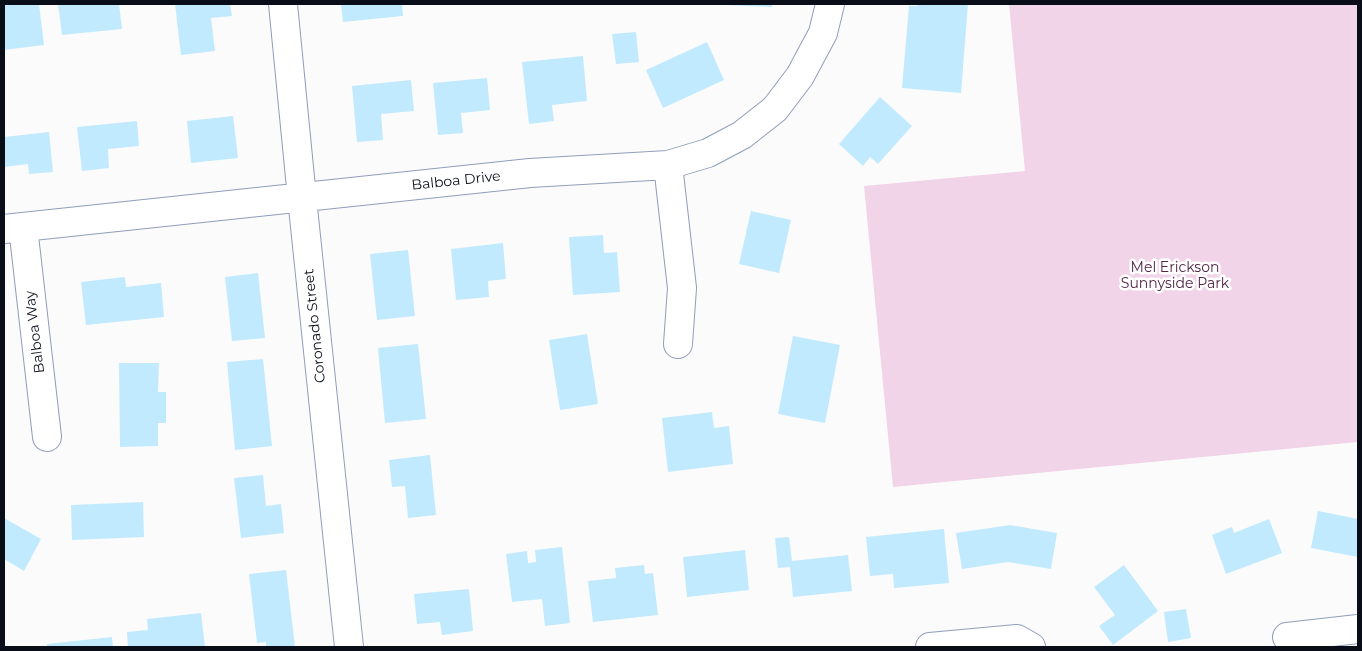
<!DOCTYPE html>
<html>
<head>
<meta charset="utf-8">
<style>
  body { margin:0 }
  #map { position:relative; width:1362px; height:651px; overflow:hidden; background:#fbfbfb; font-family:Montserrat,sans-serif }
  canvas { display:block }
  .frame { position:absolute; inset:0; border:5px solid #090d18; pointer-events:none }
</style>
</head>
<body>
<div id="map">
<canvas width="1362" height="651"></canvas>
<div class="frame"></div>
</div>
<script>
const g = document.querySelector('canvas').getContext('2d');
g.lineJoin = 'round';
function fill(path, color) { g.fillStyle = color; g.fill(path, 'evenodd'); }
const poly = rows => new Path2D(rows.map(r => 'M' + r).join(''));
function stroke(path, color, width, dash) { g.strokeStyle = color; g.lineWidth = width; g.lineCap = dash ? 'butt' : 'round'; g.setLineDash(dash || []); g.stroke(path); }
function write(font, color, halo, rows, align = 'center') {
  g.font = font + ' Montserrat,sans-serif'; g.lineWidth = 5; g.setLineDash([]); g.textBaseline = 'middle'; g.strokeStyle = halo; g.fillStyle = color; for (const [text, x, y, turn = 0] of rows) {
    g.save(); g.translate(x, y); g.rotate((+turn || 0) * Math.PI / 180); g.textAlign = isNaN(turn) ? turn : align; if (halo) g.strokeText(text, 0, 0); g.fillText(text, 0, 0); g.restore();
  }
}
fill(poly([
  [1009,4,1358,4,1358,442,893,487,864,186,1025,171]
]), '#f2d4e9');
fill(poly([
  [4,4,39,4,44,45,4,50],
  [58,4,119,4,122,29,62,35],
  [175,4,230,4,232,16,211,18,215,51,181,55],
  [341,4,402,4,403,16,343,22],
  [725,4,772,4,772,7,725,5],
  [917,4,968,4,961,93,902,88,909,6,917,6],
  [636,32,639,62,616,64,612,34],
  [707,42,724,80,663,108,646,70],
  [583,56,587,101,552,105,554,121,529,124,522,62],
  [487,78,490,110,461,113,463,133,438,135,433,83],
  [411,80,414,111,381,114,383,140,357,142,352,86],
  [880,97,912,126,878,164,870,157,863,166,839,144],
  [233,116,238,158,191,163,187,121],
  [137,121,139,146,108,149,109,168,82,171,77,127],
  [49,132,53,172,29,174,28,164,4,167,4,137],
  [751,211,791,220,779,273,739,264],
  [603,235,604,253,617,252,620,292,573,295,569,237],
  [503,243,506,279,488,281,489,297,456,300,451,249],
  [408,250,415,316,377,320,370,254],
  [258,273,265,338,232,341,225,277],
  [125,277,126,287,161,283,164,317,86,325,81,282],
  [587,334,598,404,560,410,549,340],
  [793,336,840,345,825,423,778,414],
  [418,344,426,419,385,423,378,348],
  [263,359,272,446,235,450,227,362],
  [119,363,159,363,158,392,166,392,166,423,158,423,158,446,120,447],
  [712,412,714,428,729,426,733,464,668,472,662,418],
  [430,455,436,515,408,518,405,486,392,487,389,460],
  [263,475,266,506,281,504,284,533,241,538,234,478],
  [143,502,144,537,72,540,71,505],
  [1318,511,1358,519,1358,557,1311,548],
  [4,518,41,539,24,571,4,559],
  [1269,519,1282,553,1226,574,1212,535,1232,527,1234,533],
  [1010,525,1057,533,1051,569,1008,562,962,569,956,533],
  [944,529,949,583,894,588,893,574,870,576,866,537],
  [789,537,792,561,848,555,852,591,793,597,790,567,778,568,775,538],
  [562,547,570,623,545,626,542,599,512,602,506,554,527,551,528,563,536,562,535,550],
  [745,550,749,590,687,597,683,557],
  [644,565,645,574,653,573,658,615,593,622,588,581,616,578,615,568],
  [1124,565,1158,611,1113,645,1099,626,1115,615,1094,587],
  [286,570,295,647,266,647,266,642,257,643,249,574],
  [469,589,473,631,442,635,440,622,417,624,414,594],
  [1186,609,1191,638,1168,642,1164,612],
  [201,613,205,647,128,647,127,632,148,630,147,619],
  [112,637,113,647,47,647,47,644]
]), '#c2eaff');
const minor = poly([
  [283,4,302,198,349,647],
  [668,165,682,288,678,344],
  [23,227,47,437],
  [4,229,530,173,668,165,708,153,742,135,775,109,800,76,823,33,830,4],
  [1287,637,1358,629],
  [930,647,1017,639,1031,647]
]);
stroke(minor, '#909dbb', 30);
stroke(minor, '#fff', 28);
write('14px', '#090d18', '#fff', [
  ["Balboa Drive",456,181,-6],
  ["Coronado Street",315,326,-96],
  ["Balboa Way",35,332,-97]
]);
write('14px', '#512647', '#fff', [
  ["Mel Erickson",1175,268],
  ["Sunnyside Park",1175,284]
]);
</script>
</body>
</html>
